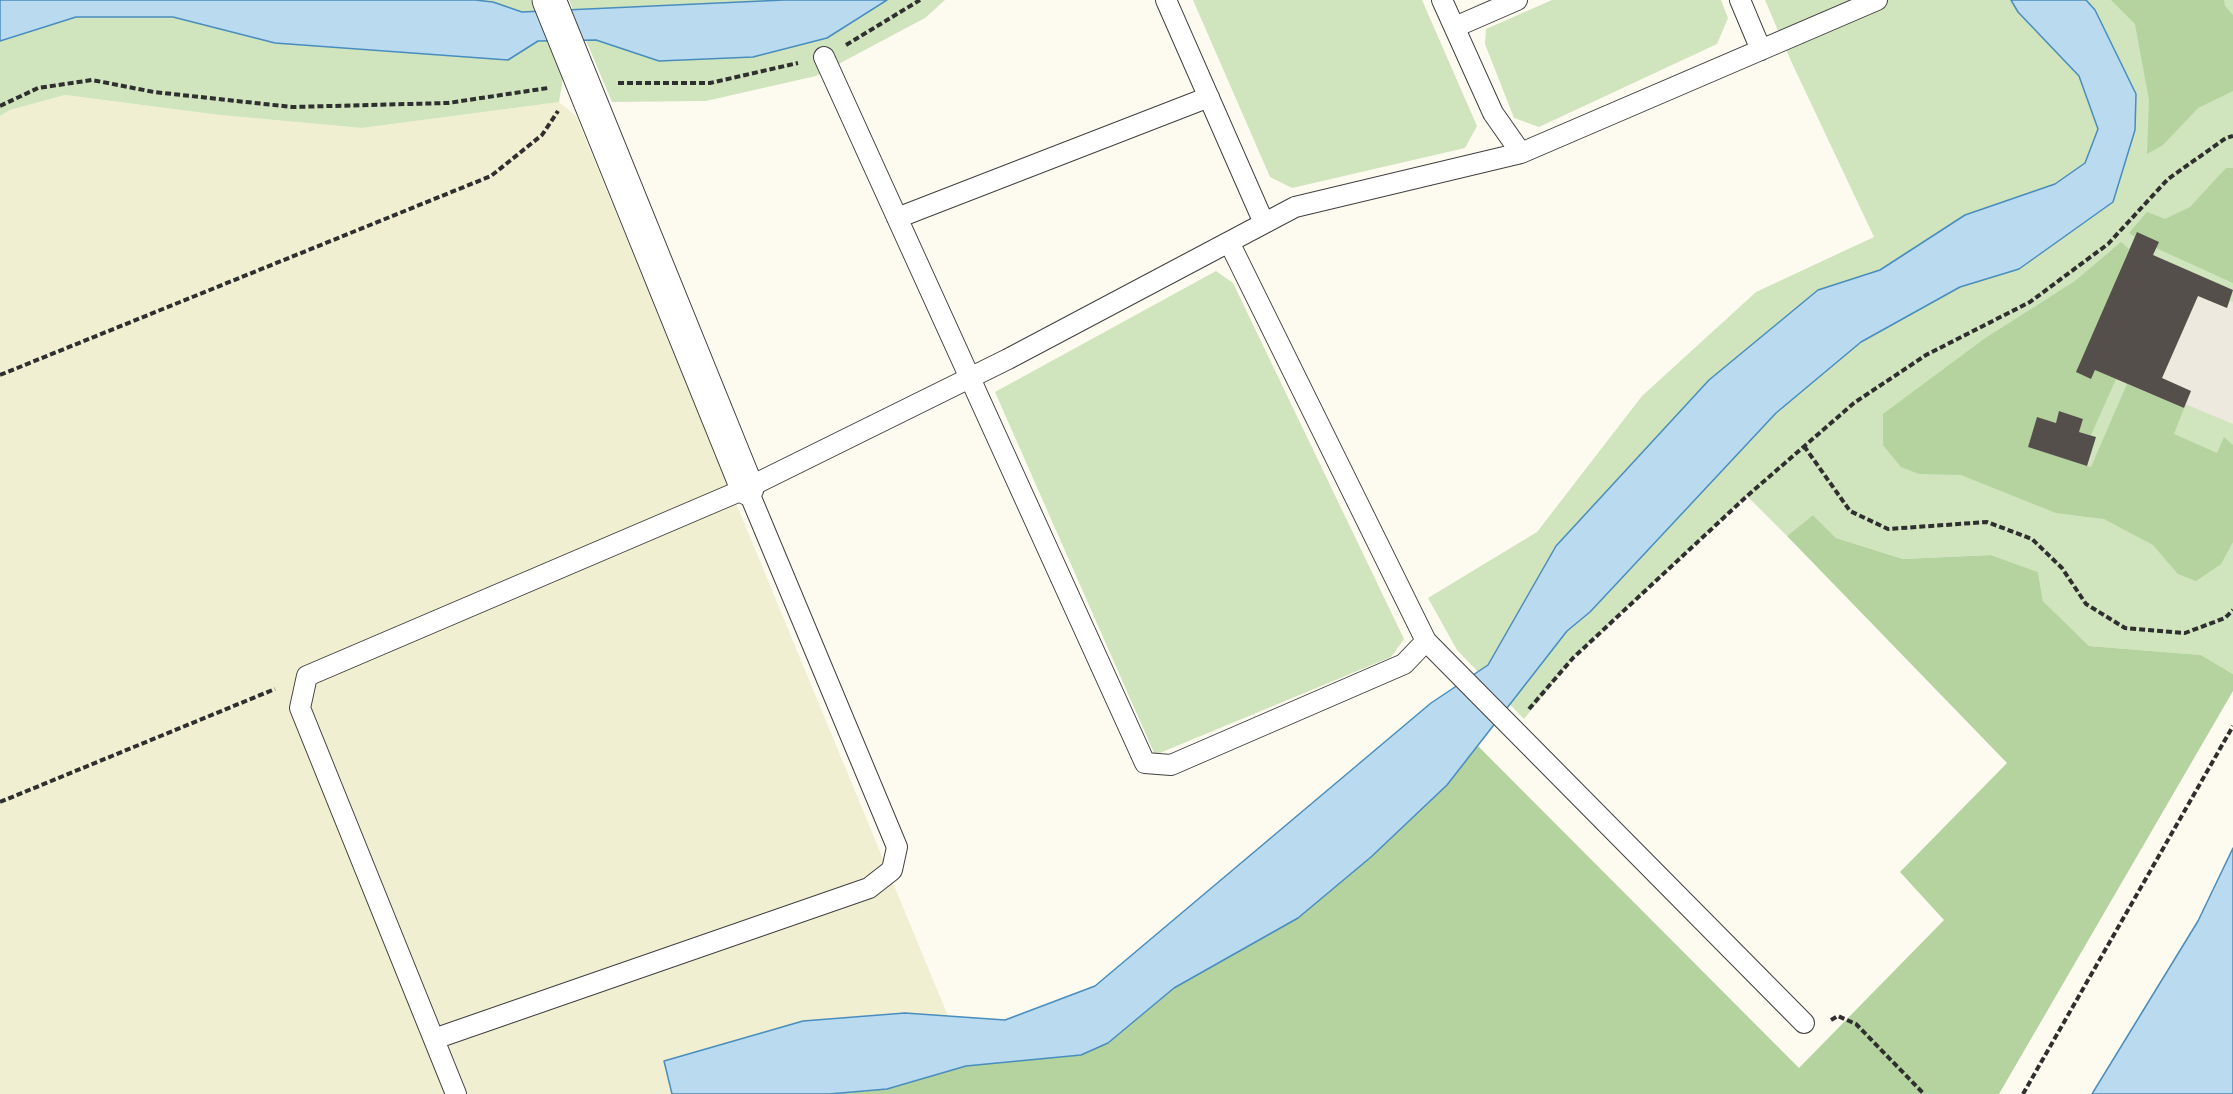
<!DOCTYPE html>
<html>
<head>
<meta charset="utf-8">
<style>
  body { margin:0 }
  canvas { display:block; background:#fdfbf0 }
</style>
</head>
<body>
<canvas width="2233" height="1094"></canvas>
<script>
const g = document.querySelector('canvas').getContext('2d');
g.lineJoin = 'round';
function fill(path, color) { g.fillStyle = color; g.fill(path, 'evenodd'); }
const poly = rows => new Path2D(rows.map(r => 'M' + r).join(''));
function stroke(path, color, width, dash) { g.strokeStyle = color; g.lineWidth = width; g.lineCap = dash ? 'butt' : 'round'; g.setLineDash(dash || []); g.stroke(path); }
fill(poly([
  [65,95,220,115,362,128,559,102,576,116,948,1016,905,1013,803,1022,665,1061,672,1094,0,1094,0,116,10,110]
]), '#f1efd2');
fill(poly([
  [0,0,531,0,563,78,559,102,362,128,220,115,65,95,10,110,0,116],
  [569,0,945,0,925,18,816,76,706,101,612,102],
  [1193,0,1422,0,1477,126,1465,148,1292,188,1270,177],
  [1552,0,1721,0,1728,18,1717,44,1539,127,1514,118,1485,44,1486,29],
  [1765,0,2233,0,2233,674,2201,655,2089,646,2043,601,2038,572,1991,555,1903,559,1836,538,1813,515,1787,536,1747,496,1573,658,1524,719,1457,650,1428,598,1537,532,1642,396,1756,292,1874,237,1791,61],
  [1216,271,1233,283,1404,639,1391,657,1155,755,995,392]
]), '#d0e4bd');
fill(poly([
  [2111,0,2224,0,2225,6,2233,15,2233,91,2198,108,2163,145,2147,154,2149,100,2135,24],
  [2226,168,2233,168,2233,283,2156,248,2158,242,2137,232,2135,237,2129,233,2147,212,2165,219,2190,207],
  [2121,242,2129,249,2077,372,2091,378,2095,370,2116,379,2091,435,2079,432,2083,419,2060,411,2056,423,2037,417,2028,447,2091,467,2127,384,2184,408,2174,434,2217,453,2224,437,2233,445,2233,542,2221,564,2196,581,2178,574,2153,545,2104,519,2056,513,1961,475,1919,474,1901,467,1883,445,1883,414,1984,339,2075,281],
  [1813,515,1836,538,1903,559,1991,555,2038,572,2043,601,2089,646,2201,655,2233,674,2233,691,1999,1094,829,1094,887,1089,966,1066,1081,1055,1108,1043,1174,988,1298,918,1371,857,1447,785,1478,746,1799,1068,1944,920,1900,872,2007,763,1787,536]
]), '#b4d39e');
fill(poly([
  [2198,296,2226,308,2230,301,2233,302,2233,424,2185,404,2191,391,2162,378]
]), '#ede9df');
const water = poly([
  [0,0,475,0,493,2,522,12,784,0,887,0,827,38,753,57,659,61,596,40,538,41,508,60,275,43,173,17,76,17,0,41,0,0],
  [2011,0,2086,0,2095,10,2136,94,2135,130,2113,202,2019,269,1960,287,1861,342,1776,413,1590,612,1567,631,1447,785,1371,857,1298,918,1174,988,1108,1043,1081,1055,966,1066,887,1089,829,1094,672,1094,664,1061,803,1021,905,1013,1005,1020,1095,986,1431,703,1488,665,1556,546,1709,380,1818,290,1880,270,1965,215,2055,184,2085,163,2098,129,2079,76,2018,12,2011,0],
  [2233,848,2233,1094,2092,1094,2198,921,2233,848]
]);
fill(water, '#b9daef');
stroke(water, '#488dbe', 1.5);
fill(poly([
  [2137,232,2159,242,2153,255,2233,290,2227,308,2198,296,2162,378,2191,391,2184,408,2095,370,2091,379,2076,372],
  [2059,411,2083,419,2079,432,2096,437,2087,466,2028,447,2037,417,2056,423]
]), '#554f4b');
const lane = poly([
  [1166,0,1264,223],
  [1442,0,1493,113,1521,153],
  [1740,0,1761,50],
  [1455,27,1517,0],
  [824,57,1145,763,1171,765,1404,664,1426,641],
  [897,218,1209,97],
  [1229,242,1426,641,1804,1023],
  [434,1039,869,888,892,870,897,847,747,488],
  [456,1094,300,708,307,676,747,488,1008,359,1295,207,1521,153,1877,0]
]);
const street = poly([
  [549,0,747,488]
]);
stroke(lane, '#404040', 22);
stroke(street, '#404040', 35);
stroke(poly([
  [846,45,920,0],
  [618,83,710,83,798,63],
  [0,106,38,88,92,80,154,92,292,107,448,103,548,88],
  [0,375,491,176,542,135,558,111],
  [1804,446,1850,511,1888,529,1987,522,2032,539,2062,568,2086,604,2125,628,2185,633,2225,618,2233,610],
  [1529,709,1573,658,1747,496,1854,403,1926,355,2030,302,2108,244,2168,179,2226,138,2233,136],
  [0,802,275,689],
  [1831,1020,1838,1016,1856,1024,1924,1094],
  [2023,1094,2233,726]
]), '#2f2f2f', 4, [6, 3]);
stroke(lane, '#fff', 20);
stroke(street, '#fff', 33);
</script>
</body>
</html>
